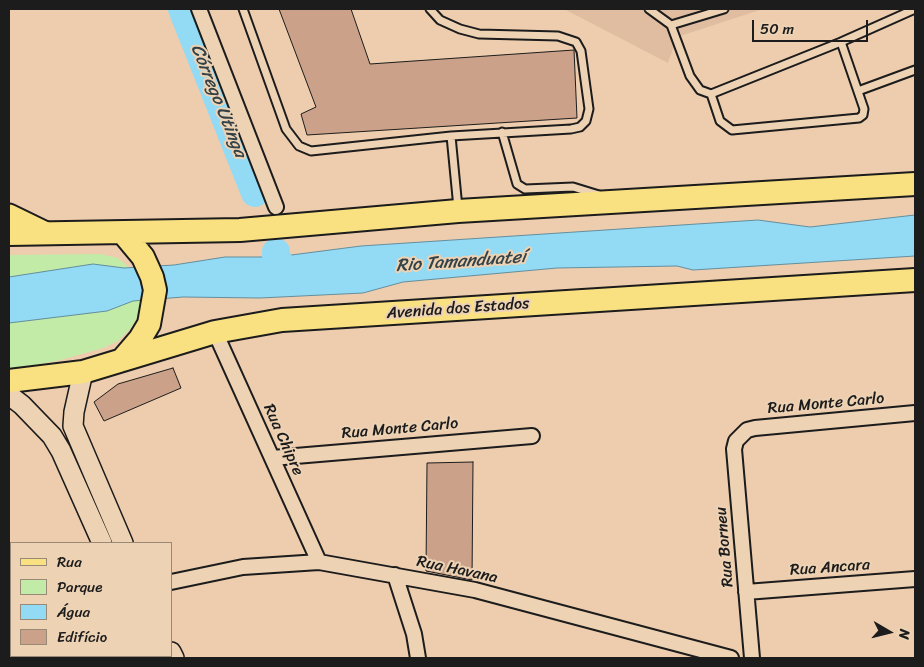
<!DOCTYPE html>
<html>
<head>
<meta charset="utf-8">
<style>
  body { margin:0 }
  #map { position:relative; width:924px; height:667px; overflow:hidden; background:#eecdae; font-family:Sriracha,sans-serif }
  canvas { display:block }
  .frame { position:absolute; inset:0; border:10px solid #1c1c1c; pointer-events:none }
  .legend { position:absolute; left:10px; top:542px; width:162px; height:115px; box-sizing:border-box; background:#edd2b4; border:1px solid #998977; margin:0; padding:6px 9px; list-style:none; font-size:15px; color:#1c1c1c }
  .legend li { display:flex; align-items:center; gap:10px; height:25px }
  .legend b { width:25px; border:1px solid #998977 }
  .north { position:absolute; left:864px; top:607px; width:50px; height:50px; -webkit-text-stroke:4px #edd2b4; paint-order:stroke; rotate:98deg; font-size:14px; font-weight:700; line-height:20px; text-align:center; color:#1c1c1c }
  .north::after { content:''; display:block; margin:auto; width:18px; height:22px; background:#1c1c1c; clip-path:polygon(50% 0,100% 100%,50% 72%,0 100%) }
  .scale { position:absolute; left:752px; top:20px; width:116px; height:22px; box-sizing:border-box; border:2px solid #1c1c1c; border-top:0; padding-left:6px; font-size:15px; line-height:18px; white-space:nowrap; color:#1c1c1c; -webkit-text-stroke:4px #edd2b4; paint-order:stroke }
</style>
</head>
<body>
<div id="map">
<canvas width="924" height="667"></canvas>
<div class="frame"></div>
<ul class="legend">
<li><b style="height:6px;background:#f9e181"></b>Rua</li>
<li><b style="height:14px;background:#c2eba7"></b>Parque</li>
<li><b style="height:14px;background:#93daf5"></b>Água</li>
<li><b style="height:14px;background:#cba289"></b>Edifício</li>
</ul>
<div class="north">N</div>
<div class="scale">50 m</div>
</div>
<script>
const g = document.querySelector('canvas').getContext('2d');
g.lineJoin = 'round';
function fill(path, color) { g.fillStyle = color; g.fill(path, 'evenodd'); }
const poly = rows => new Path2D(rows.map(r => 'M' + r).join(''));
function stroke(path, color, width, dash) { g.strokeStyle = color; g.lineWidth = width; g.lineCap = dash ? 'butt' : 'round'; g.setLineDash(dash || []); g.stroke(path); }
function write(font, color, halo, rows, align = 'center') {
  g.font = font + ' Sriracha,sans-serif'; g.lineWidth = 4; g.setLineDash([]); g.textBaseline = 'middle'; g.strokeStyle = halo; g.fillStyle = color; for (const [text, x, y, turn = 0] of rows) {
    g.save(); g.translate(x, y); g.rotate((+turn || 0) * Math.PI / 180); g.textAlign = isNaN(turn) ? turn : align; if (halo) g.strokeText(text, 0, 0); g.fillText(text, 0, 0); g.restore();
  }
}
fill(poly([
  [564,9,763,9,677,37,668,63]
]), '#e0bda0');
fill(poly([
  [100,254,118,258,132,270,138,289,141,308,133,326,118,341,103,348,57,361,9,370,9,255]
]), '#c2eba7');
const water = poly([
  [915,215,915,256,693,270,677,266,557,268,403,282,363,293,260,298,183,297,133,301,107,311,9,323,9,277,93,264,124,268,174,265,225,257,276,257,361,246,758,220,810,227,915,215]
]);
fill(water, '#93daf5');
stroke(water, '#638e9e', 1);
stroke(poly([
  [182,9,255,193],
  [276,252,276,257,287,274]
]), '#93daf5', 28);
const building = poly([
  [279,9,351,9,370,64,574,50,577,118,307,135,301,114,316,107,279,9],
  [173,368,181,388,104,421,94,402,118,384,173,368],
  [473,462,472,580,426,571,427,463,473,462]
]);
fill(building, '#cba289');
stroke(building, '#1c1c1c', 1);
const service = poly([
  [243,9,286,129,299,146,311,151,451,136,571,129,580,127,586,121,589,109,581,51,576,42,558,36,479,34,460,29,440,20,430,9],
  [649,9,671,25,724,9],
  [671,25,690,76,700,90,711,94,841,42,915,9],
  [858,91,915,70],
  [711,94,720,121,732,130,859,118,863,115,864,109,841,42],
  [502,132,517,184,525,189,573,187,599,195],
  [451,136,458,208]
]);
const minor = poly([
  [199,9,276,207],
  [215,332,319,562],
  [272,458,532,436],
  [395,575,414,634,418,658],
  [171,582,243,567,319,562,475,590,731,658],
  [746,592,915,579],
  [752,658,734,449,736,441,747,430,755,428,915,413]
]);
const secondary = poly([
  [83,372,74,412,73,426,123,543],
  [9,395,22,405,52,436,61,451,102,543],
  [171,652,174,658],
  [150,656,151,658]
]);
const primary = poly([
  [9,215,44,232]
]);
const trunk = poly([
  [9,234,240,230,458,211,915,184],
  [122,360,140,339,149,324,155,290,152,277,143,257,123,233],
  [9,381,83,372,215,332,282,320,915,280]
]);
stroke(service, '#1c1c1c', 11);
stroke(minor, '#1c1c1c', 18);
stroke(secondary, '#1c1c1c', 22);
stroke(primary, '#1c1c1c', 25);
stroke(trunk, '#1c1c1c', 26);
stroke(service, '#edd2b4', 7);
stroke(minor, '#edd2b4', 14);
stroke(secondary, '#edd2b4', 19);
stroke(primary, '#f9e181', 21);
stroke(trunk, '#f9e181', 22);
write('16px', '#1c1c1c', '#edd2b4', [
  ["Avenida dos Estados",458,309,-4],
  ["Rua Monte Carlo",826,404,-5],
  ["Rua Monte Carlo",400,429,-5],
  ["Rua Chipre",283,440,66],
  ["Rua Borneu",725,547,-95],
  ["Rua Ancara",830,568,-4],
  ["Rua Havana",457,570,12]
]);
write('italic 18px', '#344247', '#edd2b4', [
  ["Córrego Utinga",218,101,68],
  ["Rio Tamanduateí",461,262,-4]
]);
</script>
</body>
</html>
